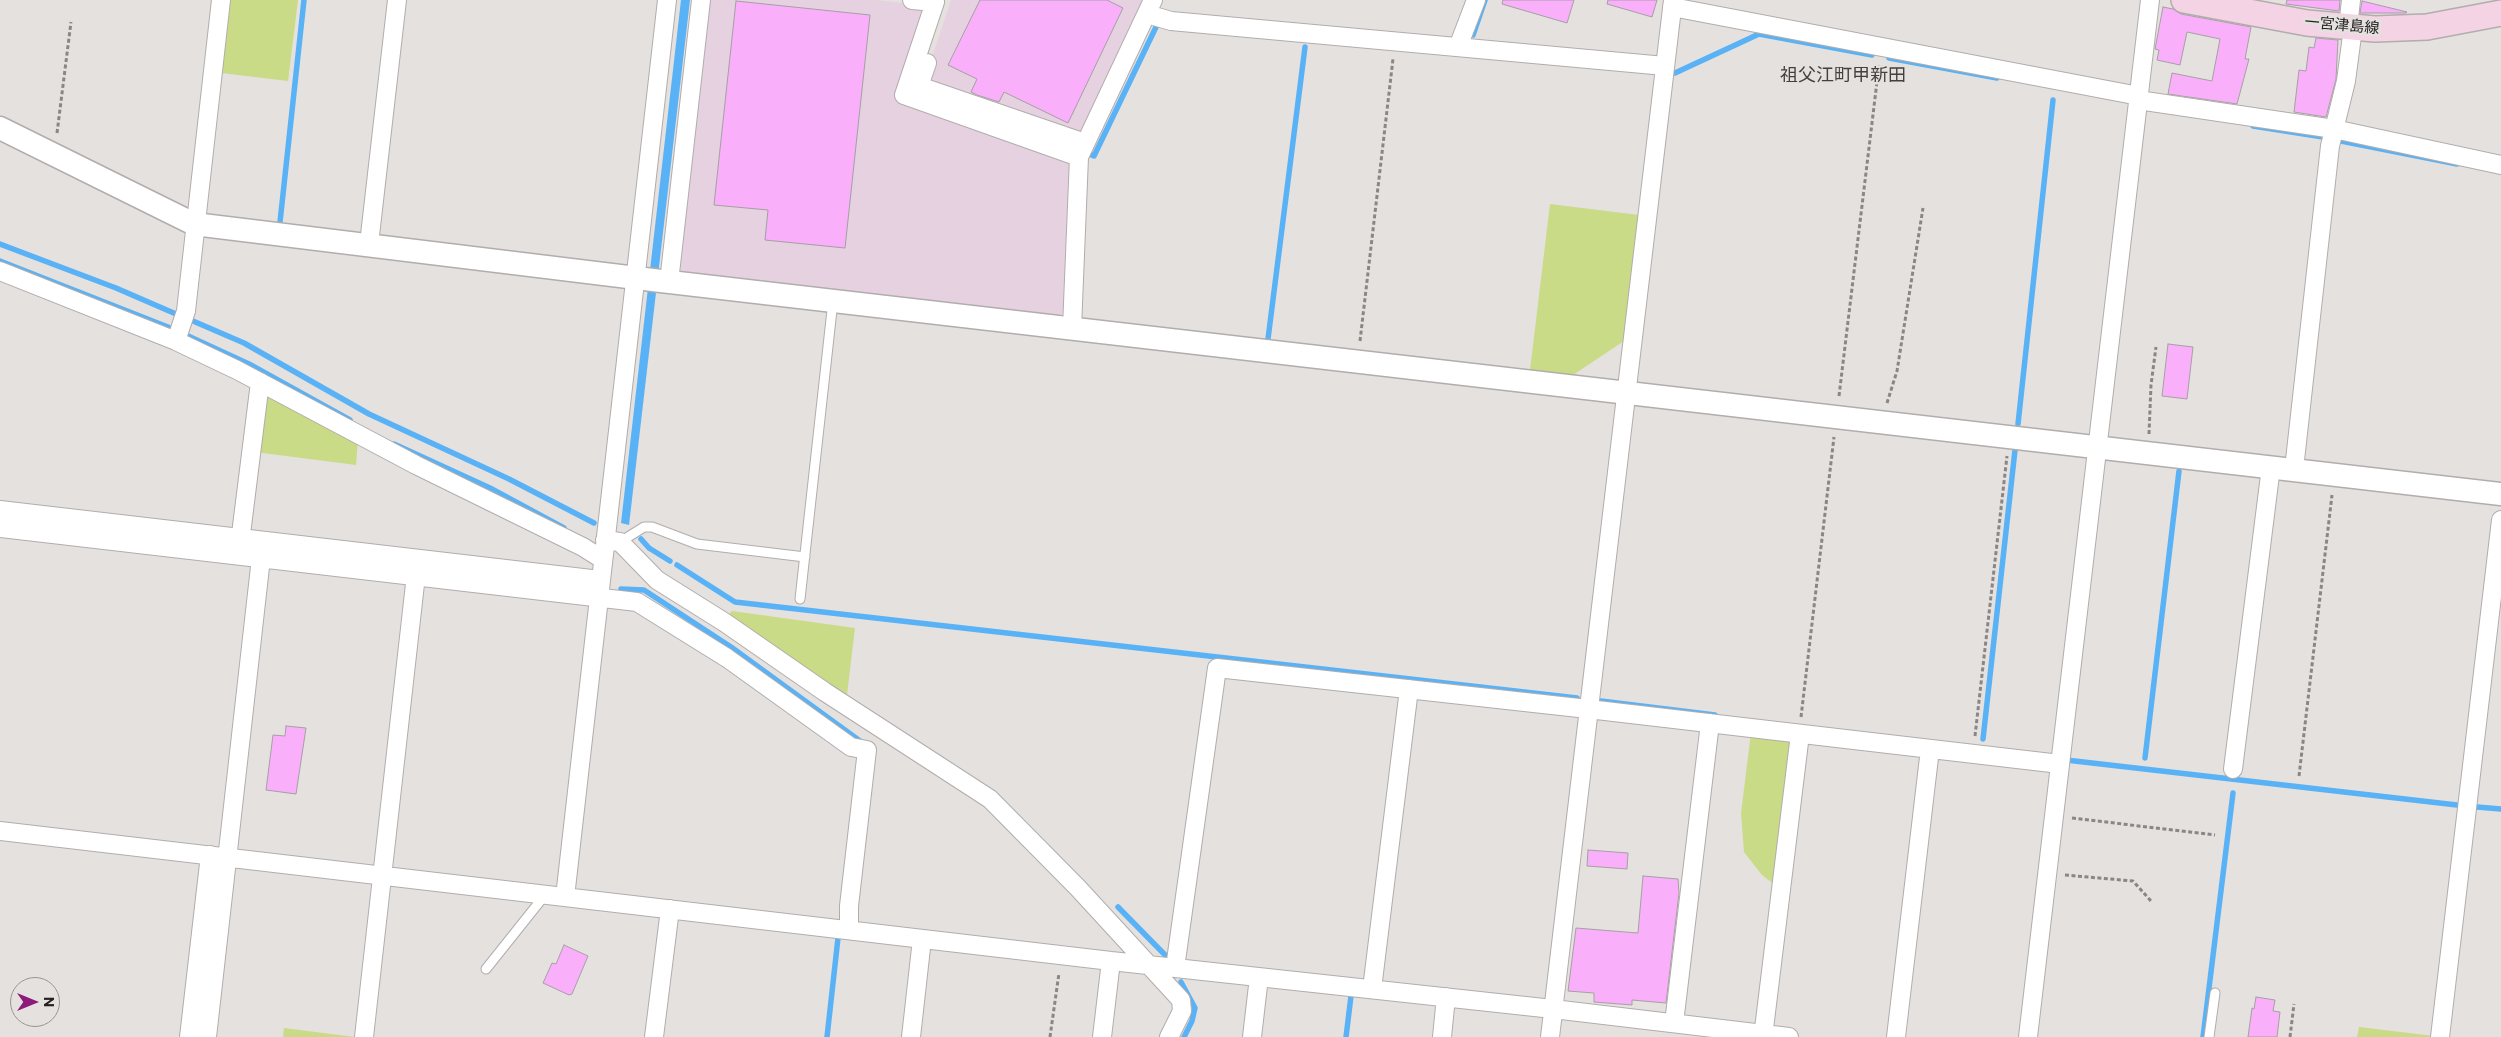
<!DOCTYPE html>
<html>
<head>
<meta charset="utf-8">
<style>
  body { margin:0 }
  #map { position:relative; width:2501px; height:1037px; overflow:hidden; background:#e5e1df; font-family:Commissioner,sans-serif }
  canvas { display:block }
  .north { position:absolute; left:10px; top:977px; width:50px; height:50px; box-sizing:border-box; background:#e5e1df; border:1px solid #979493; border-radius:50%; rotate:90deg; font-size:14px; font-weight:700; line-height:20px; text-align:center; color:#232121 }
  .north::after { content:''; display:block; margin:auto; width:18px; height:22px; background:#8e1a7b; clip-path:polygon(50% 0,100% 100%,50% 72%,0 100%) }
</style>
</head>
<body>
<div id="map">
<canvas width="2501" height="1037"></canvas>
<div class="north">N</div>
</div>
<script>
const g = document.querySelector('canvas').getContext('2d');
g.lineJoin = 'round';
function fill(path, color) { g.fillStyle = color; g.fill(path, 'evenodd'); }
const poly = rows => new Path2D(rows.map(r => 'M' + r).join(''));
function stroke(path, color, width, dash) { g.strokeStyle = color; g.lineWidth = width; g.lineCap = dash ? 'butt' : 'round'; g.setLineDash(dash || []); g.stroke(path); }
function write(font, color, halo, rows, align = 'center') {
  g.font = font + ' Commissioner,"Noto Sans JP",sans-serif'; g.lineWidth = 5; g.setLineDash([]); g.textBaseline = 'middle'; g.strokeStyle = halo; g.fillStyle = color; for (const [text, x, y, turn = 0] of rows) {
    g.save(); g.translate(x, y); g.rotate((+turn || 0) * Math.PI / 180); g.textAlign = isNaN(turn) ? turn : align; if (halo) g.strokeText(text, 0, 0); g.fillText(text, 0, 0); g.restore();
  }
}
fill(poly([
  [709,0,876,0,929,6,898,97,1076,159,1067,311,1058,315,680,274,681,268,678,265],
  [951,0,1144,0,1081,135,924,81]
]), '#e6d1e0');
fill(poly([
  [229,0,298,0,288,81,221,73],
  [1550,204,1639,215,1624,341,1573,375,1530,370],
  [262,392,358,440,356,465,255,452],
  [732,611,855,628,847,695,825,685,727,617],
  [1751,733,1789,737,1792,743,1775,885,1762,875,1744,852,1741,813],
  [2359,1027,2434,1036,2434,1037,2357,1037],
  [284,1028,355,1037,283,1037]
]), '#c9db86');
fill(poly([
  [681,0,690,0,629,525,621,523]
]), '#59b2f5');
stroke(poly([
  [1473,35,1485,0],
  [1889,58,1997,78],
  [1675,73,1759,34,1872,55],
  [2253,126,2323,137],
  [2341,141,2457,164],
  [1089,154,1094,156,1157,25,1159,25],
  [280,222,304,0],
  [0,244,116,288,176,314],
  [0,261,173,329],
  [193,321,244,343,369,414,509,479,594,523],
  [186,335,249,364,350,420],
  [1268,339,1305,47],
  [2018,424,2053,100],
  [394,444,490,488,564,528],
  [641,539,649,548,670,561],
  [677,565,735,602,1577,698],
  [621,589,644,590,731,647,860,741],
  [1601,701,1715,715],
  [1983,739,2015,450],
  [2145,758,2179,471],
  [2066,760,2457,805],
  [2477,807,2501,809],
  [1118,907,1169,959],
  [1181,982,1195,1008,1192,1021,1184,1037],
  [827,1037,838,938],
  [1346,1037,1351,996],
  [2203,1037,2233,793]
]), '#59b2f5', 5.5);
const building = poly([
  [980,0,1107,0,1123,8,1068,123,1004,92,999,102,977,95,971,92,977,79,948,65,980,0],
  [1503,0,1574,0,1567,23,1502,4,1503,0],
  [1608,0,1657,0,1652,17,1607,4,1608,0],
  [2287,0,2340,0,2339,11,2286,4,2287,0],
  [736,1,870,15,845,248,765,240,768,210,714,205,736,1],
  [2362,1,2407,12,2406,13,2360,13,2362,1],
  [2163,7,2173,9,2181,14,2251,27,2245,59,2249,59,2237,104,2168,94,2172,73,2212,81,2220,39,2187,32,2180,65,2157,60,2159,50,2155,49,2163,7],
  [2316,38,2338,40,2336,79,2326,117,2294,112,2299,70,2306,71,2309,47,2314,48,2316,38],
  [2168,344,2193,347,2187,399,2162,396,2168,344],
  [286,726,306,728,296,794,266,790,273,735,285,736,286,726],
  [1588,850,1628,853,1627,869,1587,866,1588,850],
  [1643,876,1678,879,1679,893,1666,1003,1632,1000,1632,1005,1594,1002,1594,993,1568,991,1576,928,1638,933,1643,876],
  [564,945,588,956,572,994,569,995,543,983,552,963,556,964,564,945],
  [2256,997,2275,1000,2273,1011,2280,1012,2277,1037,2248,1037,2252,1008,2254,1009,2256,997]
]);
fill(building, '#faaffb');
stroke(building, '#a3a0a3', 1);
const service = poly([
  [620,542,644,527,652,527,697,544,805,557],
  [800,599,833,301],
  [486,969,545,895],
  [2209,1037,2215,993]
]);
const minor = poly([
  [912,0,935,2,904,95,1079,157],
  [1672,7,2139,96],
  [1147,14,1171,21,1665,66],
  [2348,28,2351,0],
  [1458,47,1476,0],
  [927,63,919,86,1085,143],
  [2138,100,2334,129,2501,165],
  [369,244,397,0],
  [0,271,176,341,237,370,416,465,583,547,602,559],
  [669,282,701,0],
  [1072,328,1079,157,1153,0],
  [176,341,186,311,221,0],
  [2294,469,2330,146,2346,81,2353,28],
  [0,510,600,580],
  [0,528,637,602,727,658,851,747,867,750,849,906,849,930],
  [605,540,620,542,657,580,724,622,825,692,990,799,1078,888,1181,1000,1182,1011,1169,1037],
  [239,550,260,382],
  [2233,769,2271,467],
  [0,831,1111,961,1553,1009,1789,1037],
  [565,897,667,0],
  [1175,968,1217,668,1588,709,2060,764],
  [1372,989,1409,689],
  [1674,1023,1710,723],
  [189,1037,210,855],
  [207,1037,261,558],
  [364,1037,416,575],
  [654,1037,670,909],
  [911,1037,922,939],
  [1102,1037,1111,961],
  [1252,1037,1259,977],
  [1442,1037,1446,997],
  [1550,1037,1673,0],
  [1763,1037,1800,734],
  [1896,1037,1930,749],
  [2028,1037,2150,0],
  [2440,1037,2501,520]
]);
const tertiary = poly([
  [0,128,194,224,661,281,2501,494]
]);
const secondary = poly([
  [2184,0,2307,23,2375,29,2427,27,2501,13]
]);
stroke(service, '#b2adac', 11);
stroke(minor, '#b2adac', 20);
stroke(tertiary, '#b2adac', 25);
stroke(secondary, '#b2adac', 28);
stroke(poly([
  [57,133,71,22],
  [1360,341,1393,59],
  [1839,396,1879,65],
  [1887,403,1897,371,1923,208],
  [2149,434,2151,385,2156,347],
  [1801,717,1834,437],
  [1975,736,2007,456],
  [2299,776,2332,495],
  [2072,818,2215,835],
  [2065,875,2133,881,2151,901],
  [1050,1037,1059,973],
  [2290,1037,2294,1004]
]), '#898685', 3, [4, 2.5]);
stroke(service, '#fff', 9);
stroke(minor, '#fff', 18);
stroke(tertiary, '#fff', 22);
stroke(secondary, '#f4d4e4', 25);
write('15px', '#232121', '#e5e1df', [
  ["一宮津島線",2342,25,5]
]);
write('18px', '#44403f', '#e5e1df', [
  ["祖父江町甲新田",1843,75]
]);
</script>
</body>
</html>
